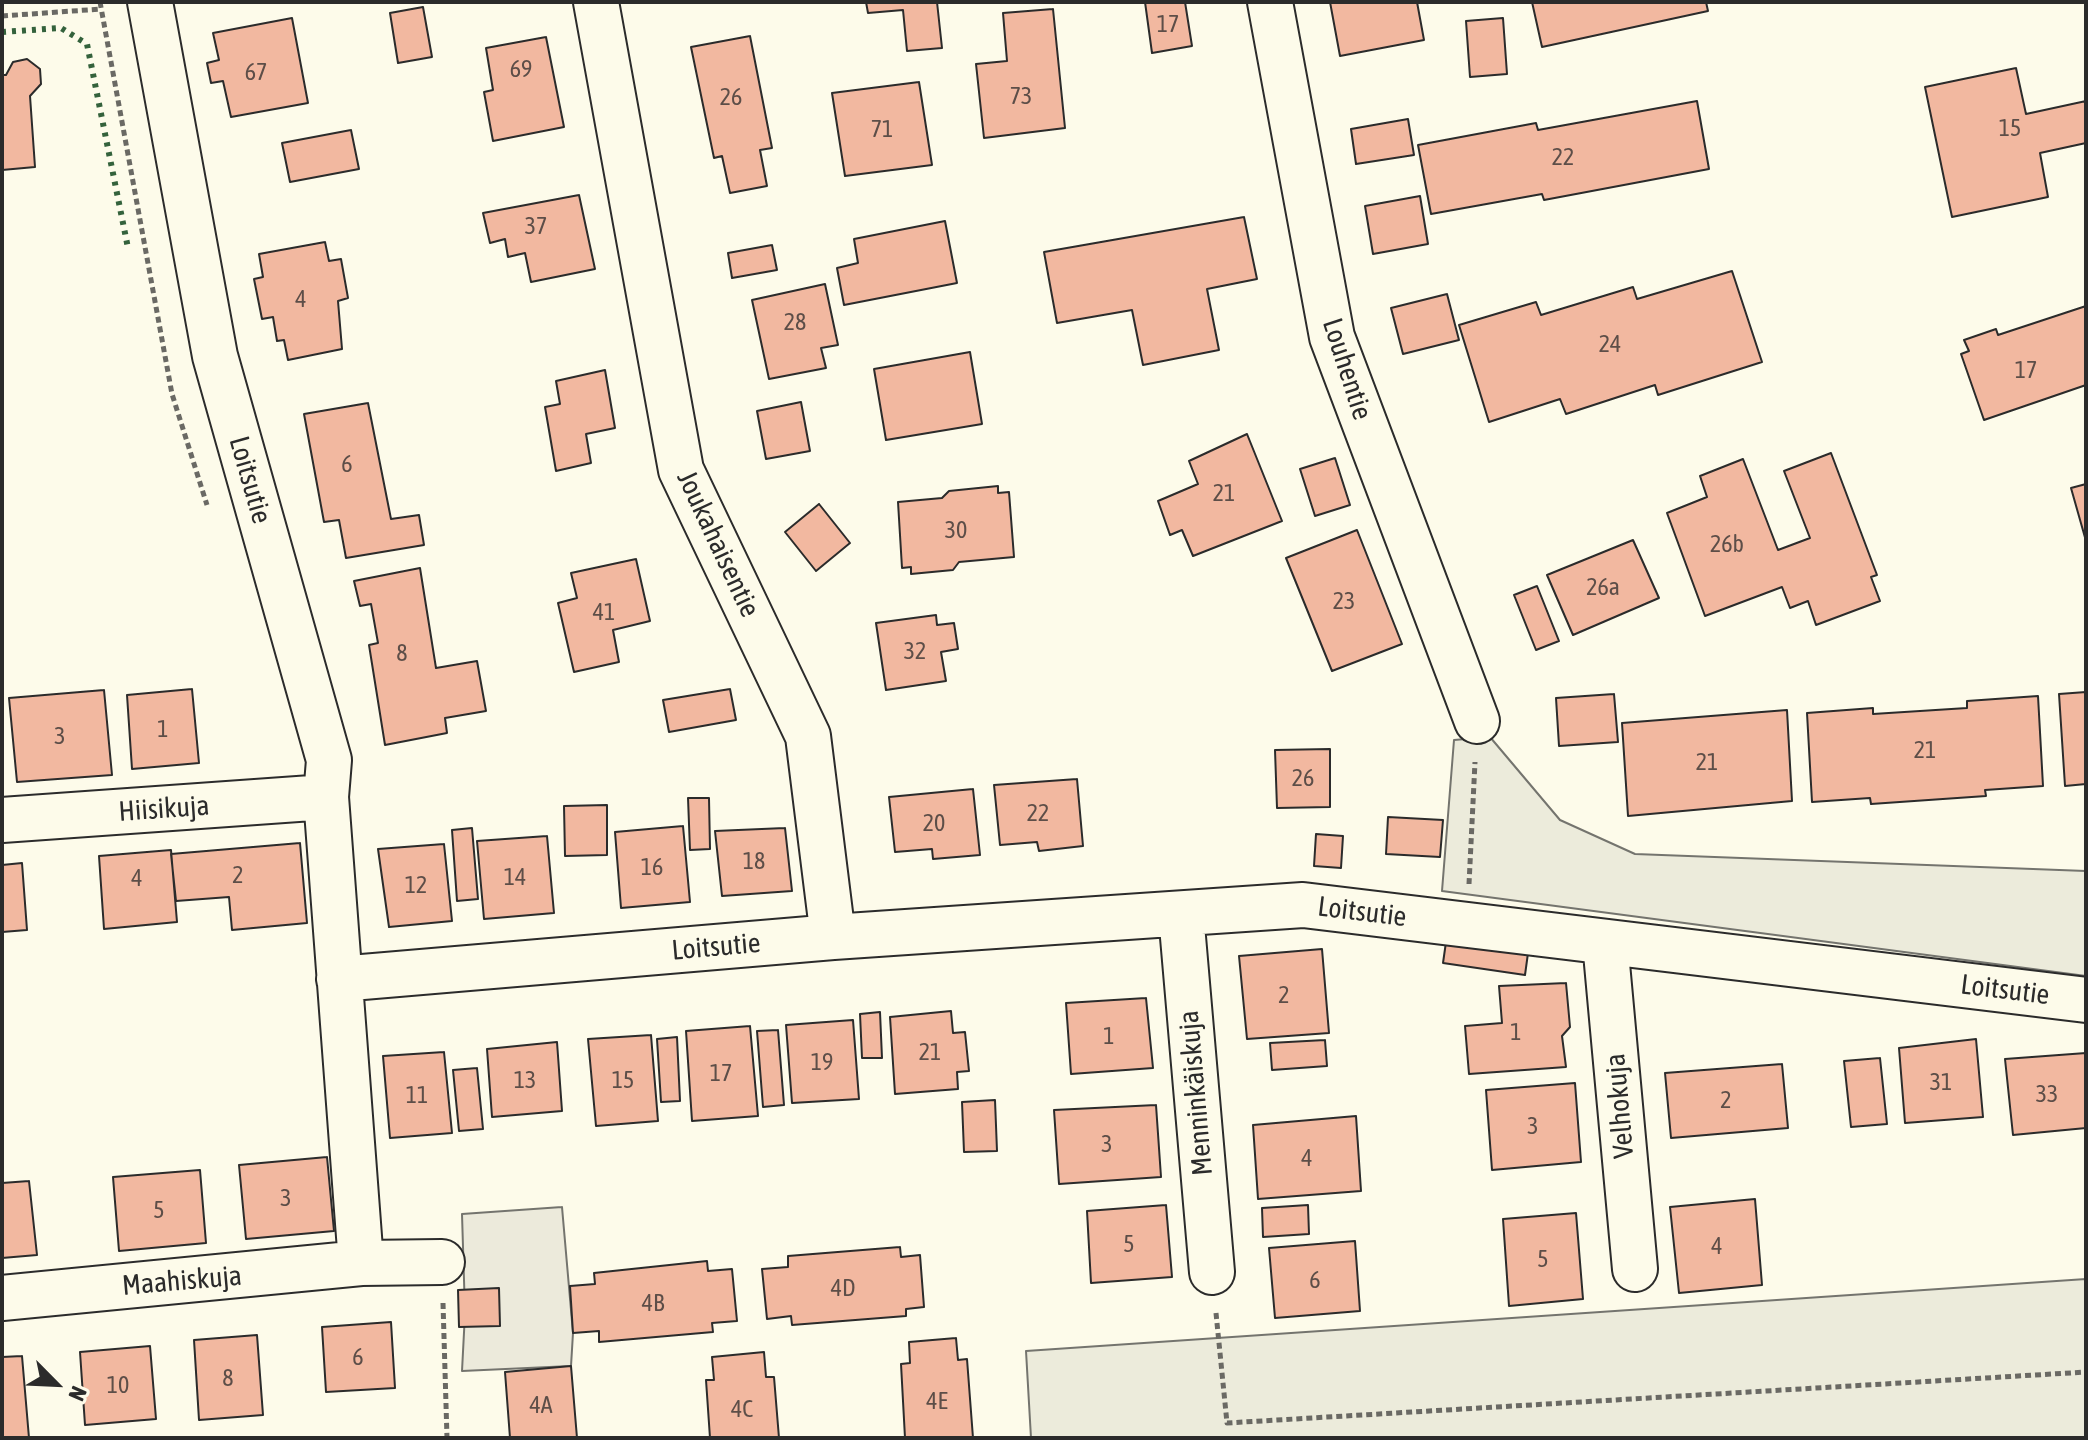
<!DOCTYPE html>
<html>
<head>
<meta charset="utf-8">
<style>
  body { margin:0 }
  #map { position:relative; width:2088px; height:1440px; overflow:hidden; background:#fdfbea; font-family:"Asap Condensed",sans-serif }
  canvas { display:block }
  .frame { position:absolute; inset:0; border:4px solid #2b2b2b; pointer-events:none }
  .north { position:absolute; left:16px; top:1344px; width:80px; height:80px; -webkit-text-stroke:6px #fdfbea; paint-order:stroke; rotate:114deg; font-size:22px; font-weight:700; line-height:32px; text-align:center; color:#2b2b2b }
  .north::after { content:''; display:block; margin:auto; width:28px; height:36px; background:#2b2b2b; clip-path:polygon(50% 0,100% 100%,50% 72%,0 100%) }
</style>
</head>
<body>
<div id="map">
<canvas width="2088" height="1440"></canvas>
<div class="frame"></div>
<div class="north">N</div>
</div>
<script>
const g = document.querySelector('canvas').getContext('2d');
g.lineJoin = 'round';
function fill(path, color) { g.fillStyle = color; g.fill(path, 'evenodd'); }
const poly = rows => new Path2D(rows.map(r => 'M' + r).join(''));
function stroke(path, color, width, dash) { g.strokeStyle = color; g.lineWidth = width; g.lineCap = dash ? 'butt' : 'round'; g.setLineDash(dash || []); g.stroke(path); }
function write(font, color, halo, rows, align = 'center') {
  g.font = font + ' "Asap Condensed",sans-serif'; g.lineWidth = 6; g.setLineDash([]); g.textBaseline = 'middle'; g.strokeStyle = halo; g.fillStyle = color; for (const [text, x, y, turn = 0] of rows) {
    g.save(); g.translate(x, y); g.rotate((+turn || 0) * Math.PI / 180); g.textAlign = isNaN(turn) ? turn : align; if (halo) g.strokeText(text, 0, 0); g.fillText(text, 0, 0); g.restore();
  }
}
const green = poly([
  [1490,737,1560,820,1635,854,2086,871,2086,976,1442,891,1454,740,1490,737],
  [2086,1279,2086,1438,1031,1438,1026,1351,2086,1279]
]);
fill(green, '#ecebdb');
stroke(green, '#74746e', 2);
const parking = poly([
  [562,1207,573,1333,571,1366,462,1371,465,1313,462,1214,562,1207]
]);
fill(parking, '#eceadb');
stroke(parking, '#74746e', 2);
const building = poly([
  [866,2,937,2,942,48,907,51,903,10,868,13,866,2],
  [1145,2,1185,2,1192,46,1152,53,1145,2],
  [1330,2,1417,2,1424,40,1340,56,1330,2],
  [1532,2,1706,2,1708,11,1542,47,1532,2],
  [423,7,432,57,398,63,390,13,423,7],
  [1053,9,1065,128,984,138,976,64,1007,61,1003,13,1053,9],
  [292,18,308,103,231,117,223,81,211,83,207,63,219,60,213,33,292,18],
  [1503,18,1507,74,1470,77,1466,21,1503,18],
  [750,36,772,148,760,150,767,186,730,193,722,156,714,158,691,47,750,36],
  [546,37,564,127,493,141,484,92,493,90,486,48,546,37],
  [27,59,40,69,41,84,30,96,35,167,2,170,2,75,6,75,13,62,27,59],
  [2016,68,2026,114,2086,101,2086,143,2040,153,2048,197,1952,217,1925,87,2016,68],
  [919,82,932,165,845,176,832,93,919,82],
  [1697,101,1709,169,1544,200,1542,194,1431,214,1418,145,1536,123,1538,130,1697,101],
  [1408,119,1414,155,1356,164,1351,129,1408,119],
  [351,130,359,169,290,182,282,143,351,130],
  [579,195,595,269,531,282,525,253,508,257,505,239,490,243,483,213,579,195],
  [1420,196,1428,244,1373,254,1365,206,1420,196],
  [1244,217,1257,279,1207,289,1219,350,1143,365,1132,310,1057,323,1044,252,1244,217],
  [945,221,957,283,844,305,837,268,858,263,854,239,945,221],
  [325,242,329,261,341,259,348,298,338,301,342,349,288,360,284,340,277,341,273,317,262,319,254,279,263,277,259,254,325,242],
  [772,245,777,270,732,278,728,253,772,245],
  [1732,271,1762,362,1658,395,1655,385,1566,414,1560,399,1489,422,1459,325,1536,302,1541,315,1633,287,1637,299,1732,271],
  [825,284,838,345,821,348,826,368,769,379,752,300,825,284],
  [1447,294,1459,340,1403,354,1391,308,1447,294],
  [2086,306,2086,385,1984,420,1961,354,1969,351,1964,340,1996,329,1998,335,2086,306],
  [970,352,982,424,886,440,874,369,970,352],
  [605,370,615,428,586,434,591,463,556,471,545,407,560,404,556,381,605,370],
  [801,402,810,451,766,459,757,411,801,402],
  [368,403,391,519,419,515,424,545,346,558,339,520,324,522,304,414,368,403],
  [1247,434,1282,521,1193,556,1182,530,1170,535,1158,501,1198,484,1189,461,1247,434],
  [1831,453,1877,575,1871,577,1880,601,1816,625,1808,601,1790,608,1782,587,1705,616,1667,513,1707,497,1700,476,1743,459,1778,550,1810,538,1784,471,1831,453],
  [1335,458,1350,505,1315,516,1300,469,1335,458],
  [2086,484,2086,541,2071,488,2086,484],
  [998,486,998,493,1009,492,1014,557,959,562,953,570,911,574,911,567,902,568,898,502,942,498,949,491,998,486],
  [819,504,850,543,816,571,785,532,819,504],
  [1357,530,1402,644,1332,671,1286,558,1357,530],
  [1633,540,1659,598,1573,635,1547,575,1633,540],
  [636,559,650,621,613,630,619,662,574,672,558,603,577,598,571,573,636,559],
  [420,568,436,668,477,661,486,711,445,718,447,733,385,745,369,645,378,643,371,604,360,606,354,581,420,568],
  [1537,586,1559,641,1536,650,1514,595,1537,586],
  [936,615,937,625,954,623,958,649,941,652,946,681,886,690,876,623,936,615],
  [192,689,199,763,132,769,127,695,192,689],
  [730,689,736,720,669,732,663,700,730,689],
  [104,690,112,775,17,782,9,698,104,690],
  [2086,692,2086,784,2065,786,2059,694,2086,692],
  [1614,694,1618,742,1559,746,1556,698,1614,694],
  [2038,696,2043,786,1985,790,1986,796,1871,804,1870,798,1812,802,1807,713,1873,708,1873,714,1967,708,1967,701,2038,696],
  [1787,710,1792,801,1628,816,1622,723,1787,710],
  [1330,749,1330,807,1277,808,1275,750,1330,749],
  [1077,779,1083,846,1039,851,1037,842,1000,845,994,785,1077,779],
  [973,789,980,855,933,859,932,849,895,852,889,797,973,789],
  [688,798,709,798,710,849,690,850,688,798],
  [607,805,607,855,565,856,564,806,607,805],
  [1388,817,1443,820,1440,857,1386,854,1388,817],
  [683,826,690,902,621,908,615,832,683,826],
  [472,828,478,899,457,901,452,830,472,828],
  [785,828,792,891,722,896,715,831,785,828],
  [1316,834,1343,836,1341,868,1314,866,1316,834],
  [547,836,554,913,484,919,477,841,547,836],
  [300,843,307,923,232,930,229,897,176,901,171,854,300,843],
  [444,844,452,921,389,927,378,849,444,844],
  [171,850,177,922,104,929,99,856,171,850],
  [22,863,27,930,2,932,2,865,22,863],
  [1446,942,1528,953,1525,975,1443,963,1446,942],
  [1322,949,1329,1033,1247,1039,1239,956,1322,949],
  [1566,983,1570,1027,1562,1036,1566,1067,1469,1074,1465,1026,1502,1023,1499,986,1566,983],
  [1146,998,1153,1068,1071,1074,1066,1003,1146,998],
  [951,1011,953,1033,965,1032,969,1071,957,1072,958,1089,895,1094,890,1017,951,1011],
  [880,1012,882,1058,862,1058,860,1014,880,1012],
  [853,1020,859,1099,792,1103,786,1025,853,1020],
  [750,1026,758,1116,692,1121,686,1031,750,1026],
  [778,1030,784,1105,763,1107,757,1031,778,1030],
  [651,1035,658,1121,596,1126,588,1039,651,1035],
  [677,1037,680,1101,661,1102,657,1039,677,1037],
  [1976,1039,1983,1117,1905,1123,1899,1048,1976,1039],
  [1325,1040,1327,1066,1272,1070,1270,1043,1325,1040],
  [557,1042,562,1111,492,1117,487,1049,557,1042],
  [444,1052,452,1133,390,1138,383,1056,444,1052],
  [2086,1053,2086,1128,2013,1135,2005,1059,2086,1053],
  [1880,1058,1887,1124,1851,1127,1844,1061,1880,1058],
  [1782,1064,1788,1128,1671,1138,1665,1073,1782,1064],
  [477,1068,483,1129,459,1131,453,1070,477,1068],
  [1575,1083,1581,1162,1492,1170,1486,1090,1575,1083],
  [995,1100,997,1151,964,1152,962,1102,995,1100],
  [1156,1105,1161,1177,1059,1184,1054,1110,1156,1105],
  [1356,1116,1361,1191,1258,1199,1253,1125,1356,1116],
  [327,1157,334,1231,246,1239,239,1165,327,1157],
  [200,1170,206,1243,119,1251,113,1177,200,1170],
  [29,1181,37,1255,2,1258,2,1183,29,1181],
  [1755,1199,1762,1285,1679,1293,1670,1207,1755,1199],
  [1166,1205,1172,1277,1091,1283,1087,1211,1166,1205],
  [1308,1205,1309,1234,1263,1237,1262,1208,1308,1205],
  [1576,1213,1583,1299,1509,1306,1503,1219,1576,1213],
  [1355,1241,1360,1311,1275,1318,1269,1248,1355,1241],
  [900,1247,901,1257,920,1255,924,1307,906,1309,906,1316,792,1325,791,1316,767,1319,762,1269,788,1267,788,1256,900,1247],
  [707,1261,708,1271,732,1269,737,1321,712,1323,713,1332,599,1342,599,1331,573,1333,570,1286,595,1284,594,1273,707,1261],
  [499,1288,500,1326,459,1327,458,1290,499,1288],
  [391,1322,395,1388,326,1392,322,1327,391,1322],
  [257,1335,263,1415,199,1420,194,1340,257,1335],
  [956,1338,958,1360,967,1359,973,1438,905,1438,901,1364,910,1363,909,1342,956,1338],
  [150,1346,156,1419,85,1425,80,1352,150,1346],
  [764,1352,766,1377,774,1377,779,1438,710,1438,706,1380,714,1380,712,1357,764,1352],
  [22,1356,29,1438,2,1438,2,1357,22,1356],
  [571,1366,577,1438,510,1438,505,1372,571,1366]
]);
fill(building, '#f2b8a0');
stroke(building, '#2b2b2b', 2);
const minor = poly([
  [150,2,215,356,329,760,326,797,361,1263],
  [596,2,681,470,808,736,833,937],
  [1270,2,1332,337,1477,721],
  [2,820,326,797],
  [1181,914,1212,1272],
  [1605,942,1635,1269],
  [339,979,833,937,1303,905,2086,1000],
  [2,1298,361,1263,442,1262]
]);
stroke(minor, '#2b2b2b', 48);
stroke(poly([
  [100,2,172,394,207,505],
  [2,16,101,9],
  [1469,884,1475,762],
  [443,1303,447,1438],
  [1216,1313,1227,1423,2086,1372]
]), '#6a6964', 5, [6, 4]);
stroke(minor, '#fdfbea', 44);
stroke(poly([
  [2,32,61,28,87,44,128,248]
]), '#34623c', 6, [4, 6]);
write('24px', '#5d4e48', null, [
  ["17",1168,24],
  ["69",521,69],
  ["67",256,72],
  ["73",1021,96],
  ["26",731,97],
  ["15",2010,128],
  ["71",882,129],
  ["22",1563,157],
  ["37",536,226],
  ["4",301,299],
  ["28",795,322],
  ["24",1610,344],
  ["17",2026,370],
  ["6",347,464],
  ["21",1224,493],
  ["30",956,530],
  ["26b",1727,544],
  ["26a",1603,587],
  ["23",1344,601],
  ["41",604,612],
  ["32",915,651],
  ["8",402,653],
  ["1",163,729],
  ["3",60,736],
  ["21",1925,750],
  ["21",1707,762],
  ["26",1303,778],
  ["22",1038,813],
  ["20",934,823],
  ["18",754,861],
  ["16",652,867],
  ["2",238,875],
  ["14",515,877],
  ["4",137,878],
  ["12",416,885],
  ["2",1284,995],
  ["1",1516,1032],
  ["1",1109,1036],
  ["21",930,1052],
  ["19",822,1062],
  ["17",721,1073],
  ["13",525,1080],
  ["15",623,1080],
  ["31",1941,1082],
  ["33",2047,1094],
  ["11",417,1095],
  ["2",1726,1100],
  ["3",1533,1126],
  ["3",1107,1144],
  ["4",1307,1158],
  ["3",286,1198],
  ["5",159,1210],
  ["5",1129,1244],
  ["4",1717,1246],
  ["5",1543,1259],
  ["6",1315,1280],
  ["4D",843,1288],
  ["4B",653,1303],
  ["6",358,1357],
  ["8",228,1378],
  ["10",118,1385],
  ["4E",937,1401],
  ["4A",541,1405],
  ["4C",742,1409]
]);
write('28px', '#2b2b2b', '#fdfbea', [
  ["Louhentie",1347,369,72],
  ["Loitsutie",250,480,74],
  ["Joukahaisentie",718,544,65],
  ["Hiisikuja",164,809,-4],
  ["Loitsutie",1362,912,7],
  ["Loitsutie",716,947,-5],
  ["Loitsutie",2005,990,7],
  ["Menninkäiskuja",1196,1093,-95],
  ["Velhokuja",1620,1106,-95],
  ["Maahiskuja",182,1281,-5]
]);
</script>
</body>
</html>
